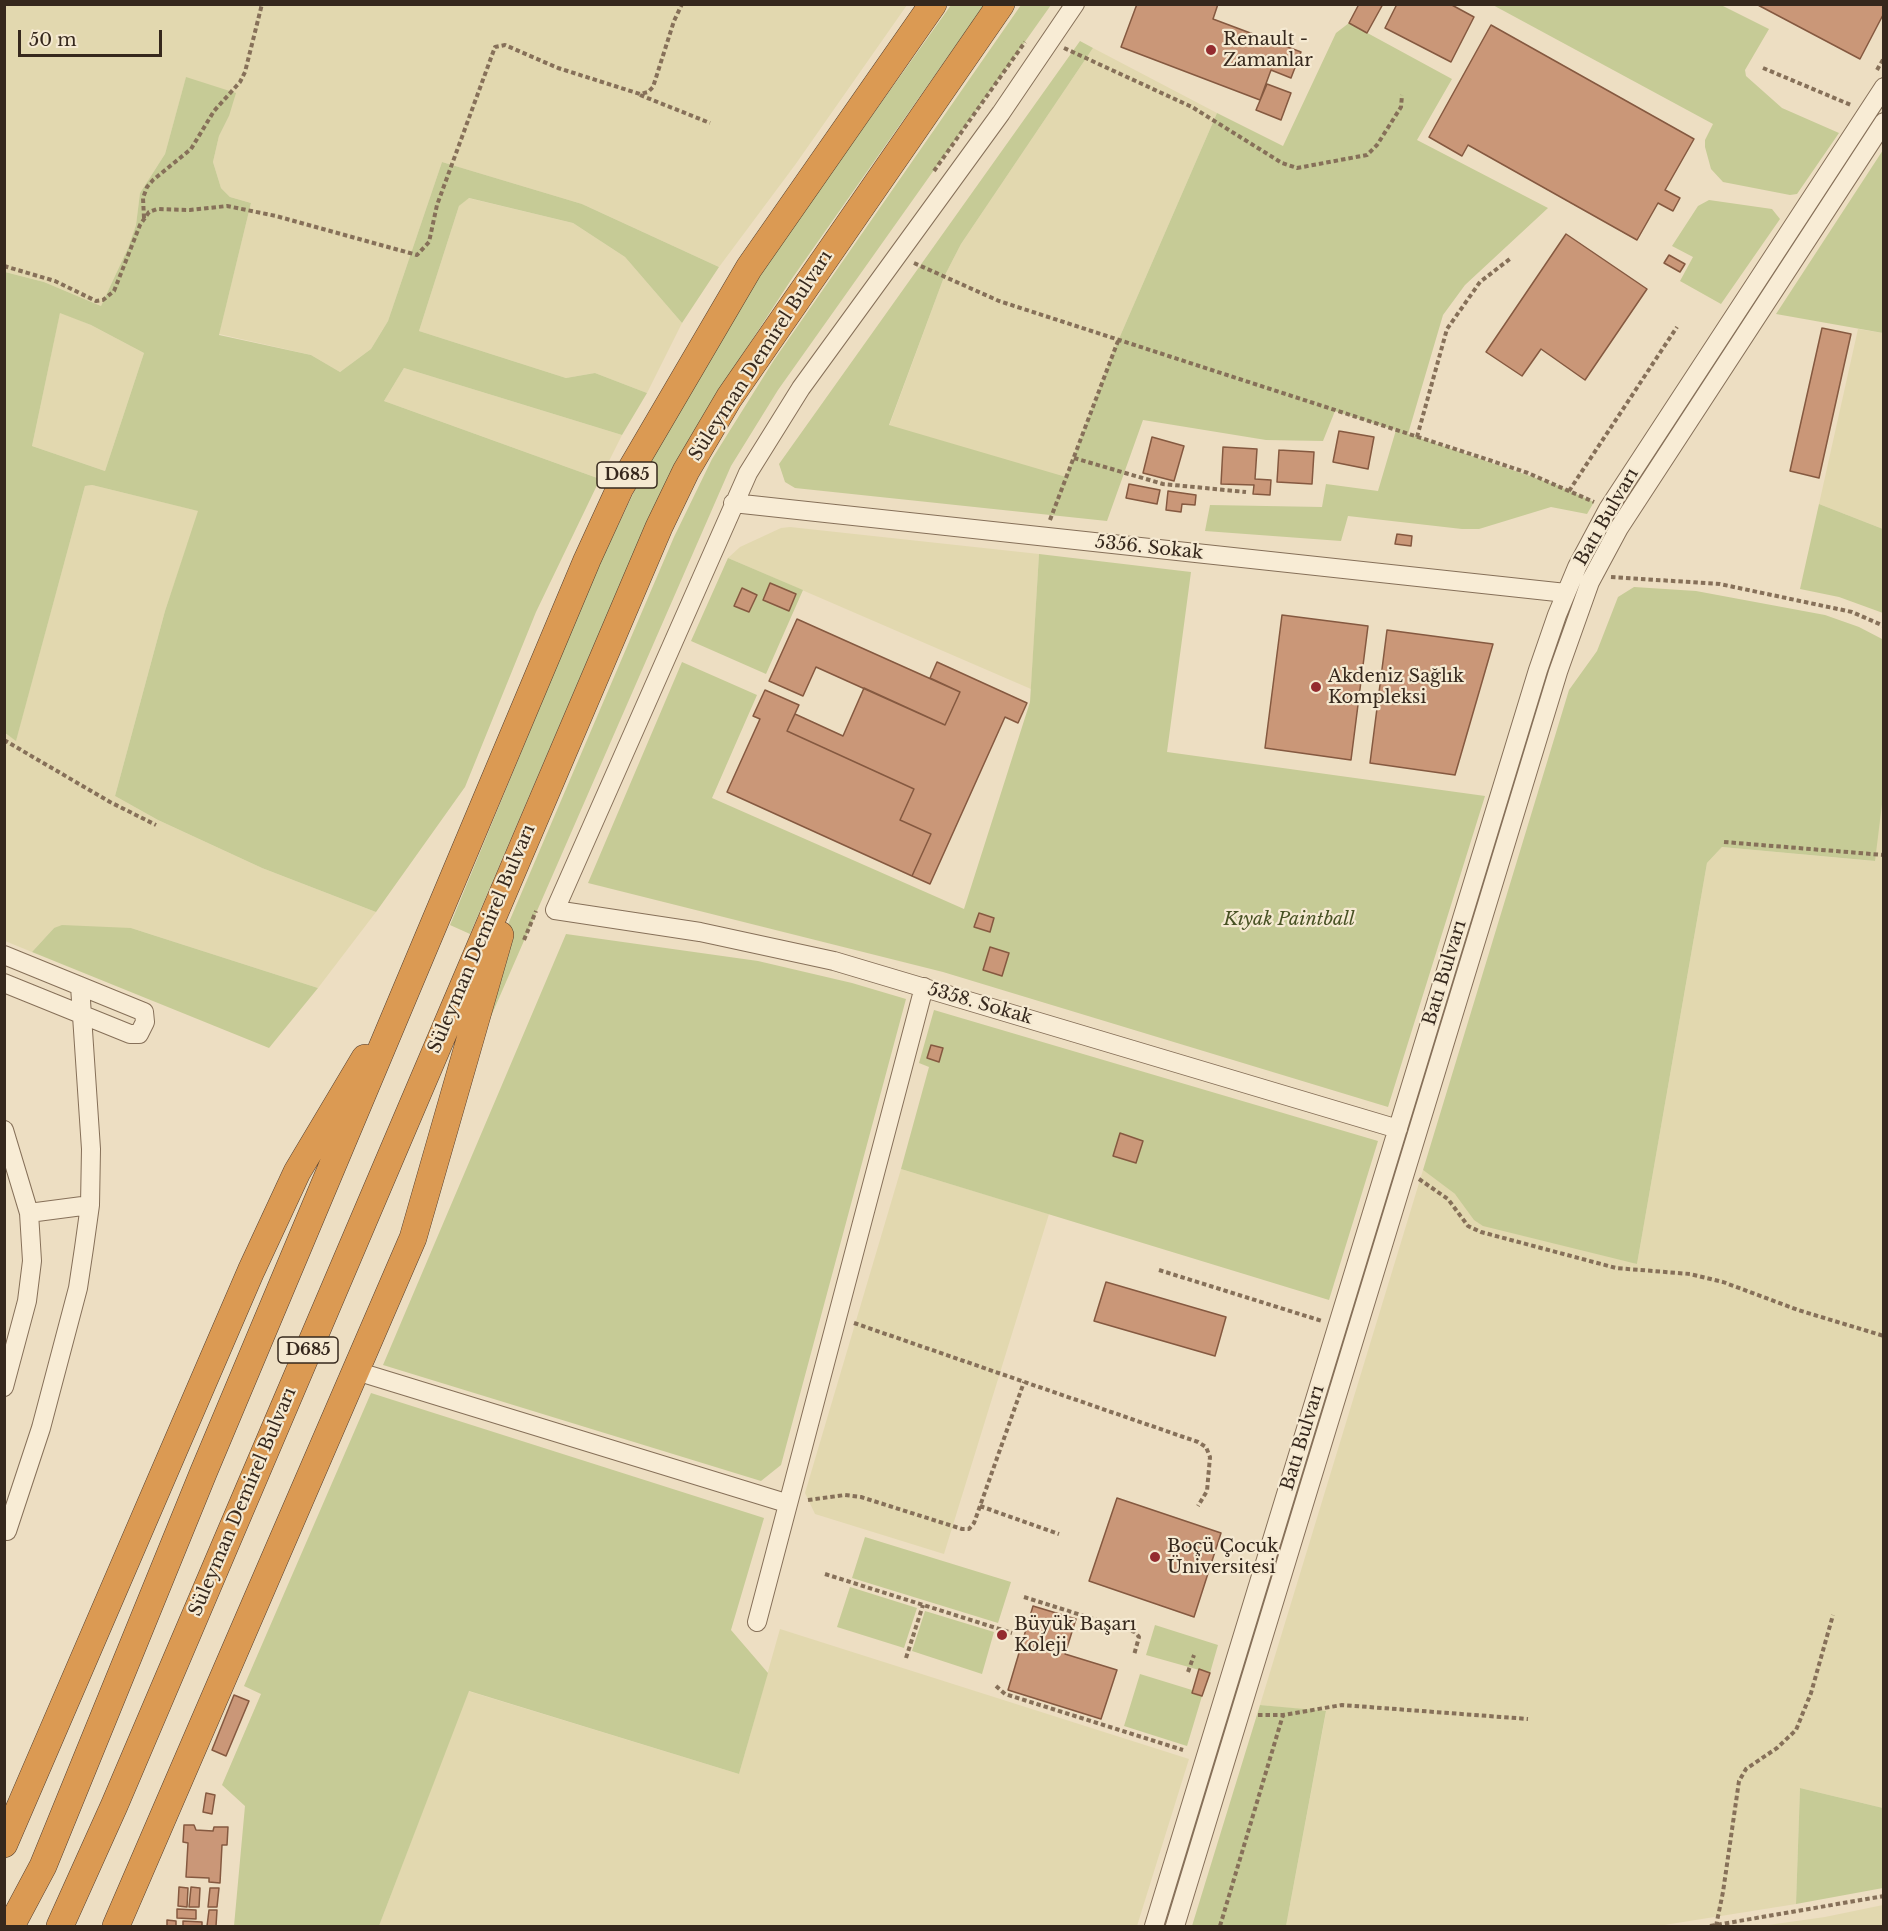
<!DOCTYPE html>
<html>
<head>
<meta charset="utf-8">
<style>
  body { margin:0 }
  #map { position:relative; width:1888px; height:1931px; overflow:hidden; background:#eddec2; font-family:"Libre Baskerville",serif }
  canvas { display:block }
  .frame { position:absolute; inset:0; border:6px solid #36281d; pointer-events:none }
  .scale { position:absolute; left:18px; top:30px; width:144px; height:27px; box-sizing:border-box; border:3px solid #36281d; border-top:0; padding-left:8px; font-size:18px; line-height:21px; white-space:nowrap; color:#36281d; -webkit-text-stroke:4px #f5e9d1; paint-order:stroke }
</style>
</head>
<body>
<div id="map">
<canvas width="1888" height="1931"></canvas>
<div class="frame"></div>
<div class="scale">50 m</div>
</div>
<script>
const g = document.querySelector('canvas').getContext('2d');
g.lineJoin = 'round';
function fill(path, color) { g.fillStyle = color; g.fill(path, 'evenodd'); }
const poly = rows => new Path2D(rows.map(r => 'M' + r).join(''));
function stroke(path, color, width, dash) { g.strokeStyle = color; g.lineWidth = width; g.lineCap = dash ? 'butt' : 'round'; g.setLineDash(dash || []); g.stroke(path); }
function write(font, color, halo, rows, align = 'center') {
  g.font = font + ' "Libre Baskerville",serif'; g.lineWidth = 4.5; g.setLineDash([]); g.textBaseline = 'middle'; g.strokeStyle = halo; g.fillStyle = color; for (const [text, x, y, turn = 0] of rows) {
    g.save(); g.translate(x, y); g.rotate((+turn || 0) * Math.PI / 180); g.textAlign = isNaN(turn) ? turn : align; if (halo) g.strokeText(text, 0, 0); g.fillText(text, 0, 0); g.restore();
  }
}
fill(poly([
  [4,5,907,5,795,165,719,267,582,204,442,162,388,321,371,349,340,372,311,355,219,334,251,203,230,197,221,188,213,162,219,136,229,116,186,78,165,154,140,193,136,225,128,248,101,306,44,282,5,272],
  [1093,48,1217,113,1118,341,1066,478,889,426,944,277,961,244],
  [468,198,573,223,625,257,682,323,647,393,595,373,566,378,419,331,459,206],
  [60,312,91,325,144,353,105,471,32,446],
  [1858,329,1883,333,1883,529,1819,504],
  [404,368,622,435,600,479,384,401],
  [92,485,199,511,165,611,115,796,158,820,262,868,376,912,318,988,131,928,54,928,32,952,5,941,4,733,16,740,85,486],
  [790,527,1039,554,1031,689,728,558,740,547,781,528],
  [1883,788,1883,1808,1800,1788,1796,1904,1658,1926,1286,1926,1326,1712,1260,1705,1423,1170,1455,1194,1637,1264,1707,863,1722,847,1874,861],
  [901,1169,1049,1214,944,1554,815,1514,805,1493],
  [780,1629,1189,1759,1137,1926,379,1926,468,1691,739,1774],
  [1883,1905,1883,1926,1761,1926,1825,1917]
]), '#e2d8af');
fill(poly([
  [1491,4,1721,5,1769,29,1745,70,1746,76,1782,108,1839,133,1797,194,1790,195,1723,182,1711,169,1705,147,1705,140,1713,124],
  [951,5,984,5,791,280,724,383,646,524,470,934,450,925,594,576,642,475,764,267],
  [1021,5,1051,5,778,390,731,466,448,1115,491,964,674,537,712,459,774,360],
  [1349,23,1452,79,1417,140,1548,208,1465,285,1443,315,1408,434,1556,485,1594,502,1587,514,1551,507,1479,529,1462,529,1348,516,1341,541,1205,531,1210,505,1322,507,1326,484,1378,491,1396,430,1335,411,1323,441,1266,440,1143,420,1107,521,795,488,785,482,779,464,1080,41,1093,48,961,244,944,277,889,425,1066,477,1118,341,1217,113,1283,146,1336,33],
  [186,77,236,93,229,116,219,136,213,162,221,188,230,197,251,203,219,335,311,355,340,372,371,349,388,321,442,162,582,204,719,267,682,323,625,257,573,223,469,198,459,206,419,331,566,378,595,373,647,393,622,435,404,368,384,401,600,479,536,612,465,787,376,912,262,868,158,820,115,796,165,611,198,511,92,485,85,486,16,741,5,733,5,272,44,282,101,306,128,248,136,225,140,193,165,154],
  [60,313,91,325,144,353,105,471,32,446],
  [1883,150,1883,333,1776,314],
  [1709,200,1772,209,1780,219,1721,304,1680,281,1693,257,1672,246,1698,206],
  [1819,504,1883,529,1883,613,1839,597,1800,589],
  [1039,554,1191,572,1167,752,1485,796,1388,1107,943,972,588,883,682,662,757,695,712,798,964,909,1030,702],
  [728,558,803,590,766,674,691,641],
  [1634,587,1696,591,1825,615,1859,627,1884,640,1884,788,1875,861,1722,847,1707,863,1637,1264,1483,1226,1474,1220,1455,1194,1423,1170,1569,690,1597,651,1618,597],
  [62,925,131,928,318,988,269,1048,32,952,54,928],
  [566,934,758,961,852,983,906,999,781,1465,761,1481,383,1365],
  [934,1010,1378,1141,1329,1300,901,1169,929,1067,919,1063],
  [371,1393,764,1518,731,1630,768,1673,739,1774,469,1691,379,1926,234,1926,245,1806,222,1785,261,1694,244,1686],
  [865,1537,1011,1582,998,1623,852,1578],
  [850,1587,917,1608,904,1648,837,1627],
  [925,1611,994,1632,982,1674,912,1651],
  [1155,1625,1218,1645,1210,1673,1146,1655],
  [1140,1674,1192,1690,1192,1693,1202,1696,1187,1746,1124,1726],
  [1260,1705,1326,1711,1286,1926,1192,1926],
  [1800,1788,1883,1808,1883,1888,1796,1904]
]), '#c6cb96');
const building = poly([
  [1137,4,1218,4,1213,19,1301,52,1291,78,1271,70,1260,100,1121,47,1137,4],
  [1359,4,1383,4,1367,33,1349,23,1359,4],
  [1397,4,1450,4,1474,17,1451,62,1385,28,1397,4],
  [1756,4,1884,4,1884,13,1860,59,1756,4],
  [1491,25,1694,139,1665,190,1680,198,1673,211,1658,203,1637,240,1468,145,1462,156,1429,137,1491,25],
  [1267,84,1291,93,1281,120,1256,110,1267,84],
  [1566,234,1647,289,1585,380,1541,349,1522,376,1486,352,1566,234],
  [1669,255,1685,264,1680,272,1664,263,1669,255],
  [1822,328,1851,334,1819,478,1790,471,1822,328],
  [1339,431,1374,437,1368,469,1333,462,1339,431],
  [1152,437,1184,446,1174,481,1143,473,1152,437],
  [1223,447,1257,449,1255,479,1271,480,1270,495,1253,494,1254,485,1221,484,1223,447],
  [1279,450,1314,452,1312,484,1277,482,1279,450],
  [1129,484,1160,490,1157,504,1126,498,1129,484],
  [1168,491,1196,495,1195,505,1182,504,1181,512,1166,510,1168,491],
  [1397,534,1412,536,1411,546,1395,544,1397,534],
  [770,583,796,594,789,611,763,600,770,583],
  [742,588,757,595,749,612,734,606,742,588],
  [1282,615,1368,626,1351,760,1265,748,1282,615],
  [797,619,960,692,945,725,816,667,803,696,769,681,797,619],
  [1387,630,1493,644,1455,775,1370,763,1387,630],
  [937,662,1027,703,1018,723,1005,717,930,884,912,876,931,834,900,820,914,789,787,731,795,714,843,736,864,688,945,725,960,692,930,678,937,662],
  [765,690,799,705,787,731,914,789,900,820,931,834,912,876,727,792,760,719,753,716,765,690],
  [979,913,994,918,990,932,974,927,979,913],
  [990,947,1009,953,1002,976,983,970,990,947],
  [931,1045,943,1048,939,1062,927,1058,931,1045],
  [1120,1133,1143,1141,1136,1163,1113,1156,1120,1133],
  [1106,1282,1226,1317,1215,1356,1094,1321,1106,1282],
  [1117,1498,1221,1533,1194,1617,1089,1581,1117,1498],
  [1033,1606,1076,1619,1065,1654,1117,1670,1101,1719,1008,1690,1033,1606],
  [1199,1669,1210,1673,1202,1696,1192,1693,1199,1669],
  [234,1695,249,1701,226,1756,212,1750,234,1695],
  [206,1793,215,1795,212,1814,203,1812,206,1793],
  [184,1825,194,1825,196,1830,213,1831,214,1827,228,1827,227,1845,222,1845,220,1883,209,1882,209,1878,186,1877,188,1843,183,1842,184,1825],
  [179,1887,188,1888,187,1907,178,1906,179,1887],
  [191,1887,200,1888,199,1907,189,1907,191,1887],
  [210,1888,219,1888,217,1907,208,1907,210,1888],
  [177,1909,196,1910,196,1919,177,1918,177,1909],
  [209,1910,217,1910,216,1926,207,1926,209,1910],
  [167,1920,176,1921,176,1926,167,1926,167,1920],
  [183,1921,202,1922,202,1926,183,1926,183,1921]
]);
fill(building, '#ca9778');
stroke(building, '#855940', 1.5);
const minor = poly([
  [1075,4,1001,113,801,388,748,473,555,910,700,932,834,961,1398,1129],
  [733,503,1566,593],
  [4,955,139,1010,144,1012,145,1022,139,1034,130,1034,4,983],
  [4,1130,29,1213,32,1261,27,1301,4,1387],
  [29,1213,90,1205],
  [356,1371,786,1503],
  [4,1530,7,1531,41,1428,78,1288,84,1248,90,1205,91,1149,80,986],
  [757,1622,924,987],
  [1154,1926,1538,670,1557,615,1577,567,1608,509,1884,87],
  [1175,1926,1558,672,1590,582,1619,528,1884,122]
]);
const highway = poly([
  [4,1844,251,1271,297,1172,365,1058],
  [11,1926,43,1866,204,1471,587,560,620,488,749,268,933,4],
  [60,1926,114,1806,659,527,686,471,729,398,1001,4],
  [116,1926,413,1238,500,935]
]);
stroke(minor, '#867059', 20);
stroke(highway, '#543e2e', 28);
stroke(poly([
  [1064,48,1192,107,1282,163,1297,168,1367,155,1377,145,1401,107,1402,95],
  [1763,68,1851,105],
  [1877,70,1884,58],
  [640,95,710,123],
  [934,171,1025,42],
  [144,218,143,198,147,187,153,180,191,149,214,111,240,82,245,72,262,4],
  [914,263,999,301,1486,459,1528,473,1594,502],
  [4,266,55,281,96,301,103,300,114,291,140,225,149,212,157,209,190,210,227,206,276,216,417,255,429,242,437,205,495,47,505,45,558,68,640,94,648,92,653,87,674,21,682,4],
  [1417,437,1447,329,1480,282,1511,258],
  [1074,458,1163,484,1246,492],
  [1569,491,1677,327],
  [1050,520,1118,341],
  [1611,577,1720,584,1852,612,1884,626],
  [4,740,110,802,156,825],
  [1724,842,1884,855],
  [524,940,536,911],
  [1419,1179,1448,1199,1468,1226,1481,1232,1616,1268,1690,1274,1723,1282,1798,1310,1884,1336],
  [1159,1270,1322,1321],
  [854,1323,1198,1442,1206,1447,1210,1457,1207,1491,1198,1506],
  [808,1500,845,1495,861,1497,962,1529,969,1529,974,1523,1024,1382],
  [980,1506,1059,1534],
  [825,1574,1012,1633],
  [1024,1597,1135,1632,1139,1637,1134,1655],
  [906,1658,923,1605],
  [1188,1672,1194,1655],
  [996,1686,1005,1694,1183,1750],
  [1258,1715,1283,1715,1342,1705,1528,1719],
  [1220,1926,1283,1715],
  [1710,1926,1884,1896],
  [1716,1926,1723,1892,1739,1781,1746,1769,1777,1748,1796,1730,1811,1693,1833,1615]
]), '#867059', 4, [4.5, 3]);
stroke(minor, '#f8ecd5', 18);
stroke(highway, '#db9a53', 27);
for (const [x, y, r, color] of [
  [1211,50,6,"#942b2f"],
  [1316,687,6,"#942b2f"],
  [1155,1557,6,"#942b2f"],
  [1002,1635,6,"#942b2f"]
]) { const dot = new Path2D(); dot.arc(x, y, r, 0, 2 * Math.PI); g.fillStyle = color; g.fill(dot); stroke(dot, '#f5e9d1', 2); }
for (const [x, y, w] of [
  [627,475,60],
  [308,1350,60]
]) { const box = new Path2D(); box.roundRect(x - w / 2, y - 13, w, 26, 4.5); g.fillStyle = '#f5e9d1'; g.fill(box); stroke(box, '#36281d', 1.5); }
write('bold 16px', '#36281d', null, [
  ["D685",627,475],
  ["D685",308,1350]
]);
write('18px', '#36281d', '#f5e9d1', [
  ["Renault -",1223,40],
  ["Zamanlar",1223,61],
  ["Akdeniz Sağlık",1328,677],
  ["Kompleksi",1328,698],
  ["Boçü Çocuk",1167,1547],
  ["Üniversitesi",1167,1568],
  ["Büyük Başarı",1014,1625],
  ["Koleji",1014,1646]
], 'left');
write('18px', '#36281d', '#f5e9d1', [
  ["Süleyman Demirel Bulvarı",761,356,-57],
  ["Batı Bulvarı",1607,517,-60],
  ["5356. Sokak",1149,548,6],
  ["Süleyman Demirel Bulvarı",482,939,-67],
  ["Batı Bulvarı",1445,973,-73],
  ["5358. Sokak",980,1004,16],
  ["Batı Bulvarı",1303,1438,-73],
  ["Süleyman Demirel Bulvarı",243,1502,-67]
]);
write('italic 18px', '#485224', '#f5e9d1', [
  ["Kıyak Paintball",1289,920]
]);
</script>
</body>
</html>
